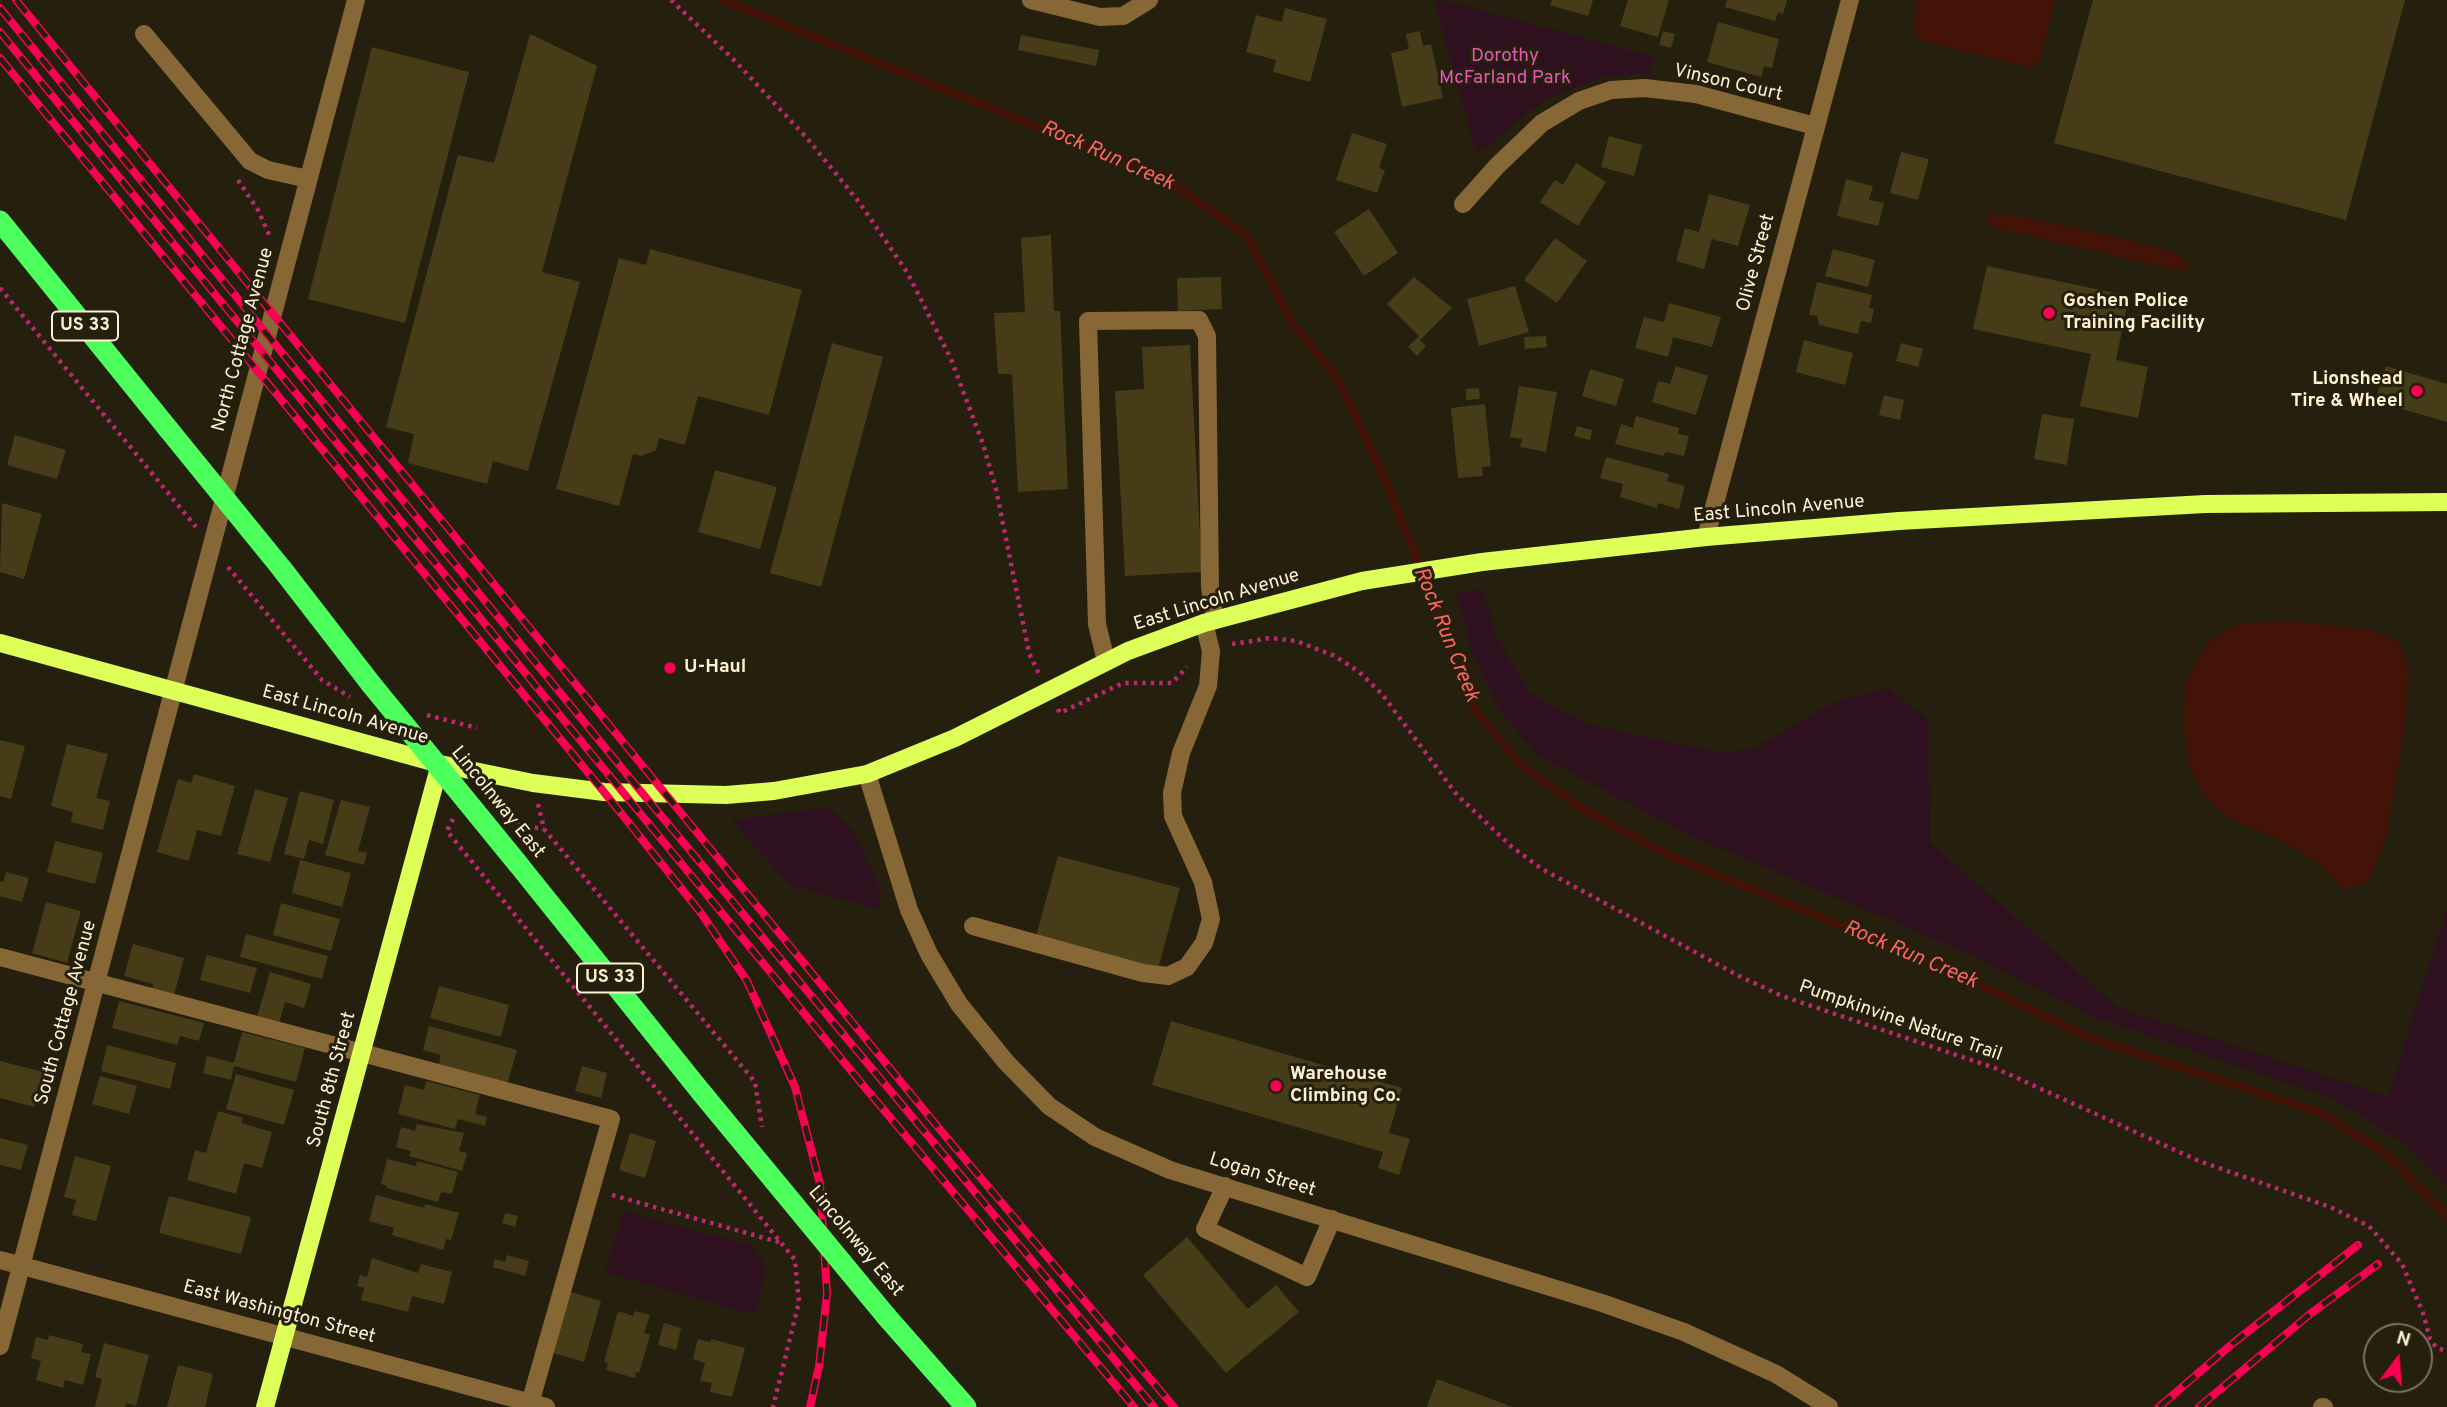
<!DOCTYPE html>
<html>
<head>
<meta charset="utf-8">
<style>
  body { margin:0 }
  #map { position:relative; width:2447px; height:1407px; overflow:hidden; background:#251f0d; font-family:Overpass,sans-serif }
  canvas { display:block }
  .north { position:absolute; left:2363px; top:1323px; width:70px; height:70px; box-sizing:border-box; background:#251f0d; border:2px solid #7c735b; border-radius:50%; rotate:16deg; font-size:19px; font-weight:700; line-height:28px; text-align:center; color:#fff0d1 }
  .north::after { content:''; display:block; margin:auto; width:24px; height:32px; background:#fc0053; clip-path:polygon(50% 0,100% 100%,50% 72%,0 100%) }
</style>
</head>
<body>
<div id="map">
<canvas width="2447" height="1407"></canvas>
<div class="north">N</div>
</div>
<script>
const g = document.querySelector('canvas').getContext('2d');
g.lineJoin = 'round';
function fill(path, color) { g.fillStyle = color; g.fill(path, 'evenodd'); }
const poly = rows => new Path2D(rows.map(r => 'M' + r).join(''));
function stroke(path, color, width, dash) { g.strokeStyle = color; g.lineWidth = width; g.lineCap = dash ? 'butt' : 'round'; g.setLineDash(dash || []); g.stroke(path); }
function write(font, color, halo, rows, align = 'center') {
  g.font = font + ' Overpass,sans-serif'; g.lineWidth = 6; g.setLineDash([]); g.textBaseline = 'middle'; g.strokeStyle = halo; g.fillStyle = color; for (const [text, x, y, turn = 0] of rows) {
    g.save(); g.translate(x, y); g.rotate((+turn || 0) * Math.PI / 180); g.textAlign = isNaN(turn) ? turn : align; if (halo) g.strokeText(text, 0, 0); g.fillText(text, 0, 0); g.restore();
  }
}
fill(poly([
  [1434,0,1443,0,1654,57,1649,73,1610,76,1554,95,1532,109,1488,147,1476,151],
  [1482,589,1497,637,1528,692,1586,724,1715,752,1751,750,1837,701,1888,688,1928,720,1930,843,2119,1008,2388,1097,2447,907,2447,1187,2404,1143,2333,1098,2096,1018,1970,954,1696,838,1537,755,1496,704,1472,650,1456,593],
  [821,808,832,810,853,830,880,889,881,910,790,885,731,820],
  [623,1211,750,1245,767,1267,755,1315,605,1272]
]), '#2f101e');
fill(poly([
  [1917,0,2055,0,2040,61,2032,68,1923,41,1913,31],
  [1991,215,2020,216,2126,239,2173,252,2190,266,2186,270,2173,269,1995,228,1985,219],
  [2298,621,2373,631,2399,642,2408,667,2406,716,2387,834,2368,883,2344,889,2319,863,2283,841,2230,819,2202,794,2188,762,2183,722,2186,681,2209,642,2241,623]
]), '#441307');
stroke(poly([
  [723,0,1164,178,1246,235,1292,322,1338,380,1385,479,1425,579,1449,653,1475,710,1522,766,1581,808,1664,853,1952,971,2087,1037,2319,1112,2386,1153,2447,1216]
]), '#441307', 8);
fill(poly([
  [1552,0,1593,0,1588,16,1550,5],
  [1628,0,1669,0,1658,37,1620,26],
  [1727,0,1787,0,1783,14,1778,12,1775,21,1725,7],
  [2093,0,2405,0,2346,220,2054,143],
  [1285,8,1327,19,1310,82,1273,72,1276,60,1246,52,1256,15,1282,22],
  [1718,22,1779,39,1772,68,1764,66,1761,77,1707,62],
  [1420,31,1423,46,1431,44,1443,98,1402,107,1391,53,1409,49,1406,34],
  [1663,31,1675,34,1671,48,1659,45],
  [530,34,597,66,542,272,580,282,528,471,493,461,487,484,408,463,414,434,386,427,458,155,494,163],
  [1021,35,1099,50,1096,66,1018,50],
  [372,47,469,72,405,323,308,299],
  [1352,133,1387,144,1379,168,1385,170,1377,193,1336,180],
  [1609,136,1642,145,1634,176,1601,167],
  [1901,152,1929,159,1918,200,1890,193],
  [1576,163,1606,182,1578,226,1540,202,1555,180,1563,185],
  [1846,179,1873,186,1869,200,1884,203,1878,226,1837,216],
  [1709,194,1750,205,1738,246,1712,239,1704,269,1676,261,1685,228,1699,232],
  [1369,209,1398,253,1364,276,1334,232],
  [1051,235,1054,311,1060,311,1068,489,1018,492,1012,374,998,374,994,313,1025,312,1021,238],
  [1555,238,1587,261,1557,303,1524,280],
  [650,249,802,290,769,415,698,396,685,445,659,438,656,450,642,456,633,454,619,506,556,489,619,258,646,265],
  [1833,249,1875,260,1868,287,1825,276],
  [1987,266,2129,296,2116,360,2148,367,2138,418,2080,406,2091,354,1973,329],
  [1221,277,1222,309,1178,311,1177,278],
  [1414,277,1452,308,1420,340,1426,346,1417,356,1408,347,1419,336,1387,304],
  [1817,282,1872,295,1869,308,1874,309,1871,323,1861,321,1858,334,1819,325,1817,316,1809,315],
  [1515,286,1529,332,1479,346,1467,299],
  [1669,303,1721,317,1712,347,1673,337,1668,357,1635,348,1644,317,1664,322],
  [1546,336,1547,347,1525,349,1524,337],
  [1804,340,1853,353,1845,385,1796,372],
  [832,343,883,357,821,587,770,573],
  [1901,343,1923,349,1918,367,1896,361],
  [1190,345,1202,572,1125,576,1115,391,1144,389,1142,347],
  [1676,366,1708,376,1696,415,1652,402,1658,381,1670,384],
  [2386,366,2447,384,2447,422,2375,401],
  [1590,369,1624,379,1616,406,1582,396],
  [1519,386,1557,392,1546,452,1520,447,1522,439,1510,437],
  [1479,388,1480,399,1466,400,1466,389],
  [1884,395,1904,400,1900,420,1879,415],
  [1485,404,1491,466,1482,467,1483,476,1458,478,1451,408],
  [2042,414,2074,419,2067,465,2034,459],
  [1636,416,1679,428,1678,434,1689,436,1684,456,1666,452,1663,456,1615,444,1621,424,1633,428],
  [1577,426,1592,430,1590,440,1574,436],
  [15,435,66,450,57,479,7,465],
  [1606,457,1669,474,1667,481,1685,486,1679,509,1658,503,1657,508,1620,497,1623,484,1600,478],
  [715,470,777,487,760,549,698,532],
  [2,503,42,514,24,579,0,572],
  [0,740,25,746,11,799,0,796],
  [67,744,108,754,96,798,110,801,103,830,71,822,73,812,51,806],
  [194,774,235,786,221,836,197,830,189,861,157,852,178,779,191,783],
  [255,789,288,798,270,862,237,854],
  [300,791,334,800,323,844,309,840,304,859,284,854],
  [341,800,370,807,358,851,367,853,364,865,325,855],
  [55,841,103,853,95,884,47,872],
  [1058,856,1180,888,1158,969,1036,936],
  [300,860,351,873,342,907,292,893],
  [6,872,29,878,22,902,0,896,0,881,3,882],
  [46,902,81,911,67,963,32,953],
  [281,903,340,919,331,951,273,935],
  [246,934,328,956,322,979,240,957],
  [133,944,184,958,174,995,152,990,153,984,124,976],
  [207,955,257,968,250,993,200,980],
  [270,972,311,984,304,1008,285,1002,279,1023,257,1017],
  [439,986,509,1005,501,1037,430,1018],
  [119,1001,204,1023,199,1041,180,1036,177,1045,112,1028],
  [1171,1021,1402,1088,1389,1133,1410,1139,1399,1175,1378,1168,1383,1152,1152,1085],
  [429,1026,517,1050,507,1085,438,1067,441,1055,423,1050],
  [242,1032,305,1048,296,1082,234,1066,231,1080,203,1073,207,1056,234,1063],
  [107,1045,176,1063,170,1089,101,1071],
  [0,1061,43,1072,34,1107,0,1098],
  [582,1066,607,1073,601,1098,575,1091],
  [236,1074,294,1090,284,1125,226,1109],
  [100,1076,137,1086,129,1114,92,1104],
  [426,1081,480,1095,475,1114,487,1117,485,1126,458,1119,455,1129,398,1114,405,1085,424,1090],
  [218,1111,243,1118,241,1123,272,1132,262,1168,244,1163,236,1194,187,1180,195,1150,206,1153],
  [417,1124,464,1133,459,1151,467,1153,462,1171,409,1156,411,1151,396,1147,401,1127,415,1131],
  [630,1133,656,1141,645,1178,619,1170],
  [0,1138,28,1145,21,1170,0,1165],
  [75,1156,111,1166,96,1221,72,1215,76,1200,64,1197],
  [387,1159,416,1166,417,1161,458,1172,452,1194,441,1192,438,1202,386,1188,387,1186,381,1184],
  [376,1195,424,1208,425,1204,459,1213,451,1240,446,1239,443,1250,392,1235,394,1228,369,1221],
  [169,1196,251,1217,241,1254,159,1233],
  [505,1213,518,1216,515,1227,502,1223],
  [1187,1237,1248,1309,1276,1285,1299,1312,1226,1373,1143,1275],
  [507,1255,529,1261,525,1276,493,1267,495,1259,505,1262],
  [372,1258,418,1273,421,1264,452,1272,444,1304,412,1296,408,1312,361,1300,364,1288,357,1286,360,1275,367,1277],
  [570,1292,601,1301,584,1362,553,1353],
  [618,1311,633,1316,635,1311,650,1315,644,1333,650,1335,639,1373,636,1372,635,1378,606,1370,608,1363,604,1362],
  [664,1323,681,1328,676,1350,658,1345],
  [49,1335,83,1344,81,1352,91,1354,83,1385,65,1380,63,1388,36,1380,41,1361,31,1358,36,1337,48,1340],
  [698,1339,710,1342,711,1339,745,1348,732,1397,710,1392,712,1383,700,1381,705,1363,693,1359],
  [104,1343,149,1355,136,1406,126,1403,125,1407,95,1407,102,1379,95,1377],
  [178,1365,213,1374,205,1407,167,1407],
  [1437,1379,1513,1407,1427,1407]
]), '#473c18');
stroke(poly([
  [671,0,733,59,806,137,859,202,907,272,951,359,983,444,996,489,1029,653,1039,674],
  [238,180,258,210,271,239],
  [0,288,196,527],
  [228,567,322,680,350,697],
  [1232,644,1271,638,1296,641,1335,656,1359,672,1382,694,1457,795,1512,847,1542,869,1739,976,1782,996,1995,1068,2199,1161,2330,1207,2369,1226,2402,1264,2423,1313,2430,1339,2437,1348,2447,1351],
  [1058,709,1060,713,1123,683,1172,683,1187,667],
  [427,715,477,728],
  [538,804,544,829,755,1082,762,1127],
  [453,819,447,831,795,1260,799,1302,773,1407],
  [518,825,544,829],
  [612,1195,782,1243]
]), '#bd2771', 4.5, [3.5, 5]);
stroke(poly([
  [1031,0,1100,17,1123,16,1149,0],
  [144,34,250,161,268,170,308,179],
  [1463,204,1497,166,1542,123,1579,101,1611,90,1645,88,1696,94,1815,126],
  [1706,537,1850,0],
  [1106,661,1097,624,1088,321,1199,320,1207,336,1210,587,1215,620],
  [867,774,909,910,929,954,959,1004,1006,1062,1049,1106,1095,1137,1170,1170,1602,1303,1684,1332,1776,1374,1829,1407],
  [973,926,1143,973,1168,976,1187,967,1204,943,1211,919,1203,882,1173,816,1172,793,1181,753,1208,686,1211,651,1204,623],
  [0,957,611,1119,529,1407],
  [1225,1186,1205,1229,1307,1277,1332,1219],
  [0,1260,546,1407],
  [0,1346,356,0],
  [2322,1407,2324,1407]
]), '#876735', 18);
stroke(poly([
  [0,643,440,764,533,783,604,792,726,795,774,791,867,774,955,738,1128,651,1204,623,1362,581,1482,562,1706,537,1899,521,2205,504,2447,502],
  [265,1407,440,764]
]), '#deff58', 18);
stroke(poly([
  [0,221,169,430],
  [282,569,371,684],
  [518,864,701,1092],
  [886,1316,966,1407]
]), '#4cff5c', 21);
const rail = poly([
  [16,0,942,1132,1174,1407],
  [0,8,643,794,1154,1407],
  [0,32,862,1084,1134,1407],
  [0,58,604,792,701,913,747,981,795,1087,820,1184,827,1294,819,1366,810,1407],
  [2159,1407,2232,1344,2358,1245],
  [2199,1407,2310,1314,2378,1264]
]);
stroke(rail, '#fc0053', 8);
stroke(rail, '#251f0d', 5, [16]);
stroke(poly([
  [169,430,282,569],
  [371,684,518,864],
  [701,1092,886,1316]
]), '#4cff5c', 21);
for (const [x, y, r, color] of [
  [2049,313,7,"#fc0053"],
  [2417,391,7,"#fc0053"],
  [670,668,7,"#fc0053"],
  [1276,1086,7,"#fc0053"]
]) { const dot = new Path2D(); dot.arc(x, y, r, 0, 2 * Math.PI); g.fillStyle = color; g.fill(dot); stroke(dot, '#251f0d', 2.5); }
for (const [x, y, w] of [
  [85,326,66],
  [610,978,66]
]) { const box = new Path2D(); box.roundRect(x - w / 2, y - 14.5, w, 29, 5); g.fillStyle = '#251f0d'; g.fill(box); stroke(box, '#fff0d1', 2); }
write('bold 18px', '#fff0d1', null, [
  ["US 33",85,326],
  ["US 33",610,978]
]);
write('19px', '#e755b8', '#251f0d', [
  ["Dorothy",1505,57],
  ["McFarland Park",1505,79]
]);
write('19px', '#fff0d1', '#251f0d', [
  ["Vinson Court",1728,84,13],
  ["Olive Street",1757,263,-75],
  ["North Cottage Avenue",244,340,-75],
  ["East Lincoln Avenue",1779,510,-5],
  ["East Lincoln Avenue",1217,601,-17],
  ["East Lincoln Avenue",345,716,16],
  ["Lincolnway East",497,803,51],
  ["South Cottage Avenue",67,1013,-75],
  ["Pumpkinvine Nature Trail",1900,1022,19],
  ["South 8th Street",333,1080,-75],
  ["Logan Street",1262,1176,17],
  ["Lincolnway East",855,1242,50],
  ["East Washington Street",279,1313,15]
]);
write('bold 19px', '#fff0d1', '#251f0d', [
  ["Goshen Police",2063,302],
  ["Training Facility",2063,324],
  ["Lionshead",2403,380,"right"],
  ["Tire & Wheel",2403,402,"right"],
  ["U-Haul",684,668],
  ["Warehouse",1290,1075],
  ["Climbing Co.",1290,1097]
], 'left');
write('italic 21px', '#ff645f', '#251f0d', [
  ["Rock Run Creek",1107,157,24],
  ["Rock Run Creek",1445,635,68],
  ["Rock Run Creek",1910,956,23]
]);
</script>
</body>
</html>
